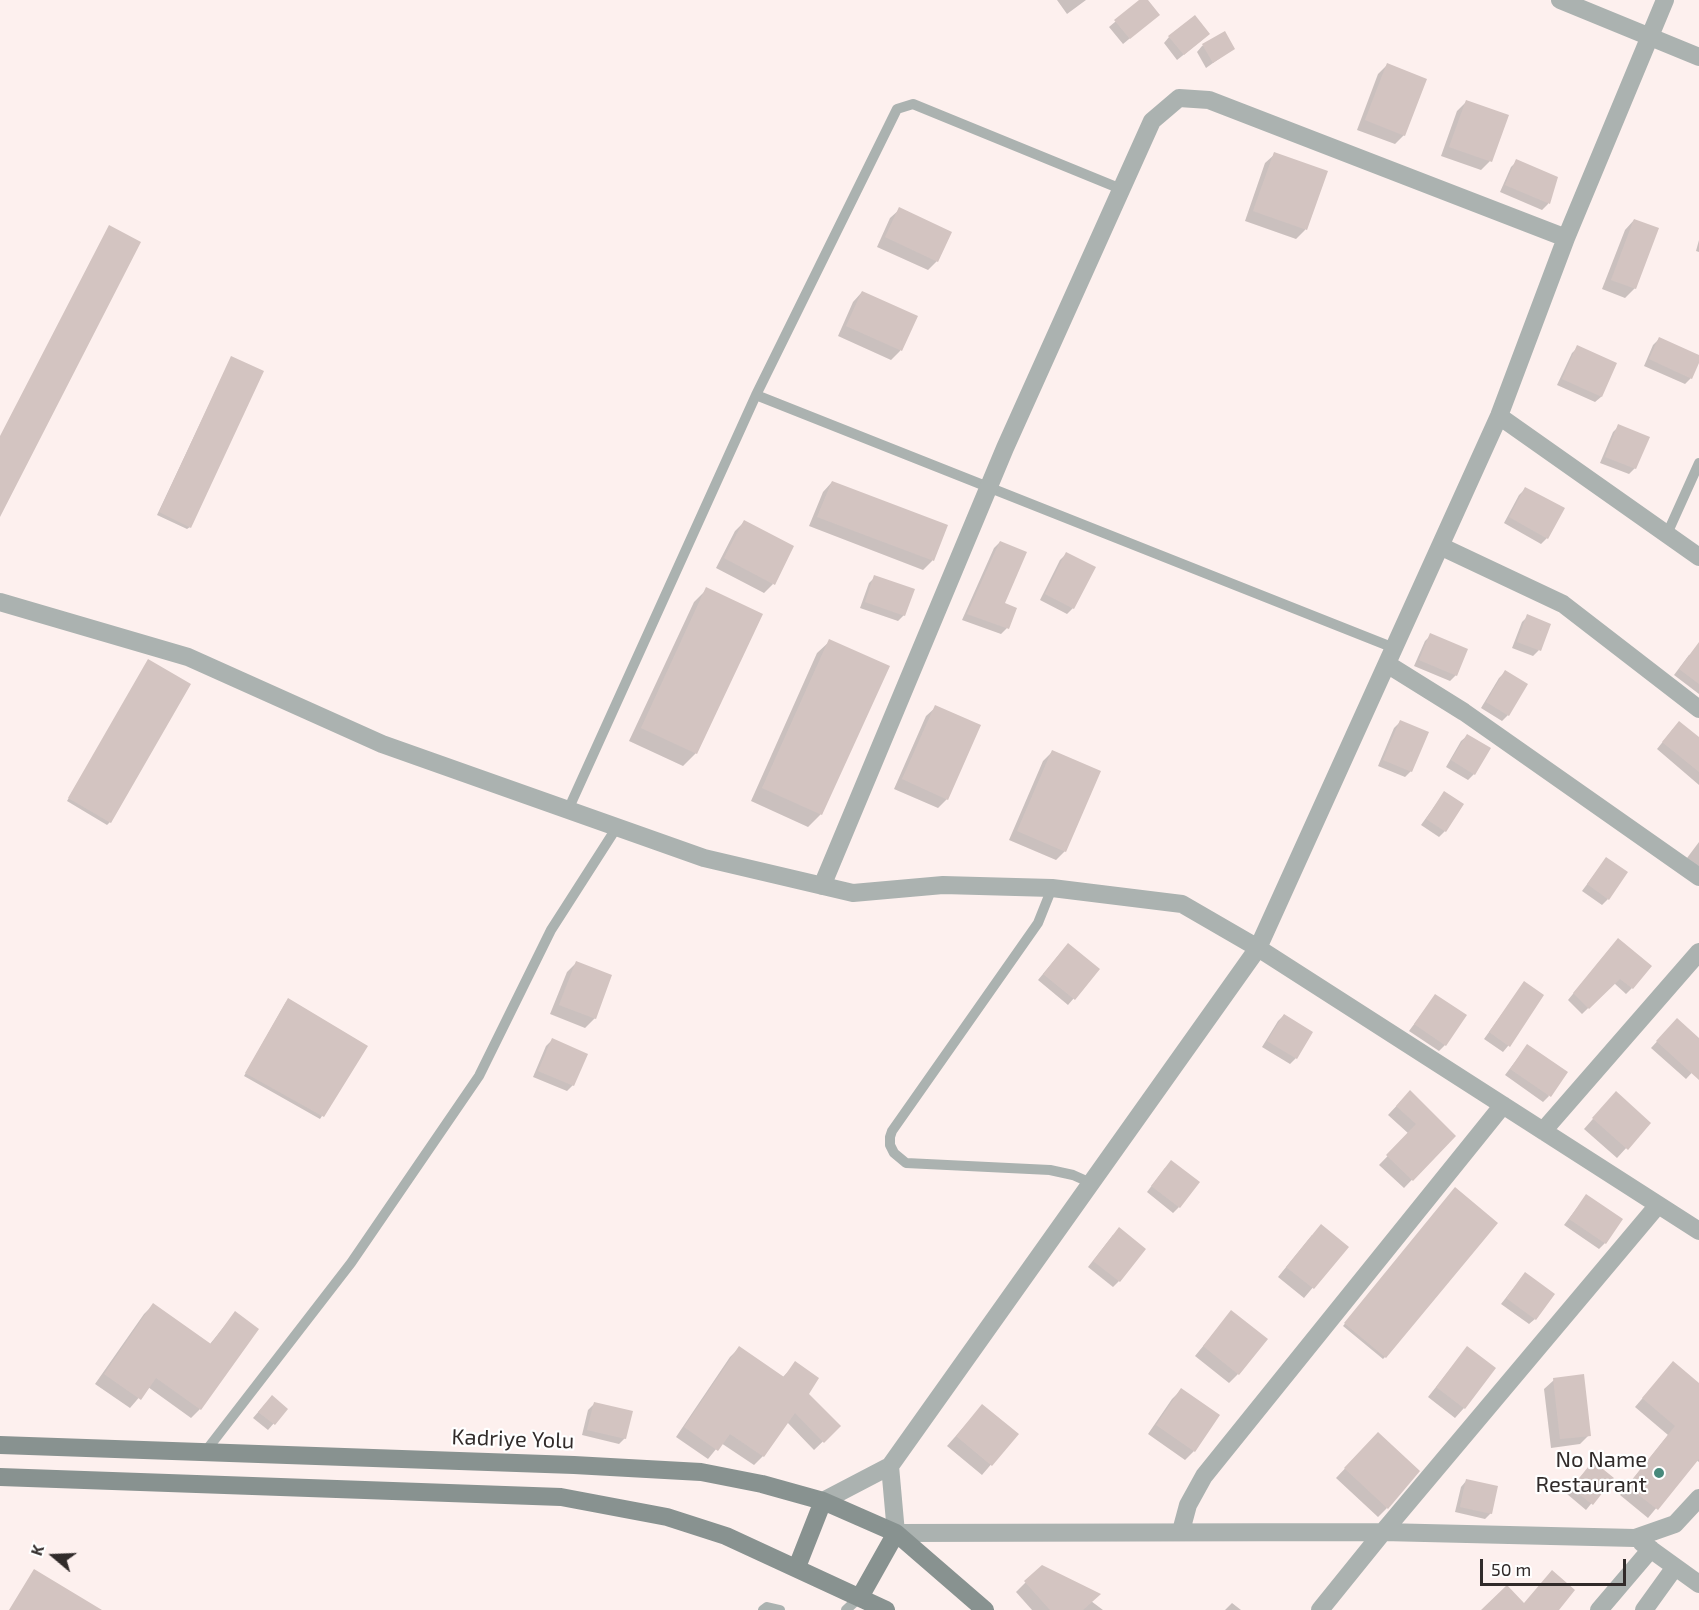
<!DOCTYPE html>
<html>
<head>
<meta charset="utf-8">
<style>
  body { margin:0 }
  #map { position:relative; width:1699px; height:1610px; overflow:hidden; background:#fdf0ee; font-family:"Exo 2",sans-serif }
  canvas { display:block }
  .north { position:absolute; left:24px; top:1526px; width:60px; height:60px; -webkit-text-stroke:4px #fff; paint-order:stroke; rotate:289deg; font-size:16px; font-weight:700; line-height:24px; text-align:center; color:#312b2a }
  .north::after { content:''; display:block; margin:auto; width:21px; height:27px; background:#312b2a; clip-path:polygon(50% 0,100% 100%,50% 72%,0 100%) }
  .scale { position:absolute; left:1480px; top:1559px; width:146px; height:27px; box-sizing:border-box; border:3px solid #312b2a; border-top:0; padding-left:8px; font-size:18px; line-height:21px; white-space:nowrap; color:#312b2a; -webkit-text-stroke:4px #fff; paint-order:stroke }
</style>
</head>
<body>
<div id="map">
<canvas width="1699" height="1610"></canvas>
<div class="north">K</div>
<div class="scale">50 m</div>
</div>
<script>
const g = document.querySelector('canvas').getContext('2d');
g.lineJoin = 'round';
function fill(path, color) { g.fillStyle = color; g.fill(path, 'evenodd'); }
const poly = rows => new Path2D(rows.map(r => 'M' + r).join(''));
function stroke(path, color, width, dash) { g.strokeStyle = color; g.lineWidth = width; g.lineCap = dash ? 'butt' : 'round'; g.setLineDash(dash || []); g.stroke(path); }
function write(font, color, halo, rows, align = 'center') {
  g.font = font + ' "Exo 2",sans-serif'; g.lineWidth = 4.5; g.setLineDash([]); g.textBaseline = 'middle'; g.strokeStyle = halo; g.fillStyle = color; for (const [text, x, y, turn = 0] of rows) {
    g.save(); g.translate(x, y); g.rotate((+turn || 0) * Math.PI / 180); g.textAlign = isNaN(turn) ? turn : align; if (halo) g.strokeText(text, 0, 0); g.fillText(text, 0, 0); g.restore();
  }
}
fill(poly([
  [1057,0,1086,0,1067,14],
  [1141,0,1146,0,1152,20,1123,44,1109,27],
  [1224,33,1234,48,1206,68,1197,52,1202,46],
  [1169,37,1202,40,1177,60,1164,43],
  [1387,65,1404,135,1395,144,1357,130,1378,74],
  [1467,101,1490,161,1481,170,1441,156,1457,111],
  [1275,154,1326,172,1305,230,1296,239,1245,221,1265,163],
  [1517,161,1556,178,1548,204,1542,210,1500,192,1511,167],
  [900,209,937,261,928,270,877,247,890,218],
  [1634,220,1635,288,1625,298,1602,289,1625,230],
  [1699,240,1699,252,1696,251],
  [862,292,916,316,900,351,891,360,838,336,853,302],
  [1659,339,1699,357,1691,378,1685,384,1644,366,1653,345],
  [1578,347,1615,364,1601,397,1595,402,1557,385,1572,353],
  [231,358,190,527,187,529,157,515],
  [1619,426,1635,468,1629,474,1600,463,1613,432],
  [832,482,946,526,932,561,923,570,809,526,823,492],
  [1525,489,1547,538,1541,544,1504,523,1519,495],
  [744,522,773,584,764,593,716,568,735,531],
  [1000,542,1003,604,1015,609,1007,628,1001,634,962,620,994,548],
  [1066,554,1073,608,1067,614,1040,600,1060,560],
  [875,577,904,615,898,621,860,608,869,583],
  [707,589,696,753,683,766,629,741,694,602],
  [1528,616,1539,650,1533,656,1512,648,1522,622],
  [1431,635,1456,675,1450,681,1414,666,1425,641],
  [830,641,821,814,808,827,751,801,817,653],
  [1699,652,1699,694,1674,675,1689,655],
  [146,664,110,822,107,825,67,801],
  [1505,672,1508,715,1502,721,1481,708,1499,678],
  [936,707,947,799,938,808,894,789,926,716],
  [1400,722,1411,771,1405,777,1378,766,1394,728],
  [1673,729,1699,739,1699,785,1657,749],
  [1467,736,1474,774,1468,780,1446,767,1461,741],
  [1052,752,1065,851,1056,860,1009,840,1043,761],
  [1444,793,1445,831,1439,837,1421,825],
  [1699,842,1699,868,1687,858],
  [1606,859,1608,899,1602,905,1582,891],
  [1612,946,1632,988,1626,994,1614,983,1582,1014,1568,1000],
  [1062,951,1098,970,1068,1005,1038,980],
  [576,963,595,1018,585,1028,550,1014,567,972],
  [1524,983,1508,1046,1503,1052,1484,1039],
  [1435,996,1445,1045,1439,1051,1409,1031],
  [286,1002,322,1116,320,1119,244,1076],
  [1284,1015,1296,1058,1290,1064,1262,1047,1278,1021],
  [1677,1020,1699,1040,1699,1065,1686,1079,1651,1048],
  [552,1040,573,1085,567,1091,533,1077,546,1046],
  [1527,1046,1549,1096,1543,1102,1505,1075],
  [1401,1101,1454,1136,1404,1188,1379,1165,1409,1134,1388,1115],
  [1607,1103,1649,1123,1617,1158,1584,1129],
  [1165,1168,1179,1207,1173,1213,1147,1192],
  [1453,1192,1385,1357,1383,1359,1343,1326],
  [1586,1196,1605,1243,1599,1249,1564,1225],
  [1113,1235,1119,1281,1113,1287,1088,1267],
  [1312,1235,1347,1247,1304,1298,1278,1277],
  [1520,1280,1535,1319,1529,1324,1501,1304],
  [153,1305,210,1344,235,1313,200,1409,191,1418,148,1387,130,1408,95,1384,144,1314],
  [1231,1312,1238,1374,1229,1383,1195,1356],
  [739,1348,782,1378,796,1363,807,1394,839,1426,814,1450,787,1422,763,1456,754,1465,721,1443,708,1459,676,1437,730,1357],
  [1467,1348,1464,1408,1455,1418,1428,1397],
  [1665,1372,1699,1385,1699,1462,1696,1460,1648,1518,1620,1495,1668,1435,1635,1407],
  [1554,1380,1589,1435,1580,1444,1551,1448,1544,1389],
  [1181,1390,1194,1451,1185,1460,1148,1434,1172,1399],
  [266,1403,286,1409,268,1430,253,1418],
  [594,1404,625,1438,619,1444,582,1435,588,1410],
  [982,1406,1017,1434,982,1475,947,1446],
  [1369,1443,1387,1508,1378,1517,1336,1478],
  [1587,1469,1612,1478,1586,1510,1567,1494],
  [1466,1481,1491,1513,1485,1519,1455,1512,1461,1487],
  [1042,1566,1091,1601,1103,1610,1032,1610,1016,1592],
  [1232,1603,1241,1610,1225,1610]
]), '#0003');
fill(poly([
  [1139,0,1148,0,1160,15,1130,39,1114,20],
  [1195,15,1210,34,1184,55,1168,36],
  [1225,31,1235,49,1213,63,1202,44],
  [1387,63,1427,79,1405,136,1365,120],
  [1466,100,1509,115,1492,162,1449,147],
  [1274,152,1328,171,1307,230,1253,211],
  [1516,159,1558,177,1550,204,1505,185],
  [899,207,952,232,938,262,885,237],
  [1634,219,1659,228,1636,289,1611,280],
  [109,225,141,242,0,517,0,436],
  [862,291,918,316,902,351,846,326],
  [1659,337,1699,355,1699,363,1692,379,1649,359],
  [1577,345,1617,363,1602,397,1562,379],
  [231,356,264,371,191,528,159,512],
  [1618,424,1650,437,1636,469,1605,457],
  [832,481,948,525,934,561,817,517],
  [1525,487,1565,508,1548,539,1509,517],
  [744,520,794,546,775,585,724,558],
  [1000,541,1027,552,1005,603,1017,608,1009,629,967,614],
  [1066,552,1096,567,1074,609,1045,594],
  [874,575,915,589,905,616,865,602],
  [706,587,763,614,697,754,641,728],
  [1527,614,1551,624,1541,651,1517,642],
  [1430,633,1468,649,1457,676,1419,660],
  [829,639,890,666,822,815,762,788],
  [1699,642,1699,684,1679,669],
  [148,659,191,684,111,823,68,798],
  [1505,670,1528,684,1509,716,1486,702],
  [935,705,981,725,948,800,902,779],
  [1400,720,1429,732,1412,772,1383,760],
  [1679,721,1699,737,1699,772,1662,742],
  [1467,734,1491,748,1475,775,1451,760],
  [1052,750,1101,771,1066,852,1017,831],
  [1444,791,1464,804,1446,832,1426,819],
  [1606,857,1628,872,1609,900,1587,884],
  [1618,938,1652,966,1633,989,1620,979,1589,1009,1573,993],
  [1068,943,1100,969,1075,1000,1043,974],
  [576,961,612,975,596,1019,559,1005],
  [1524,981,1544,995,1510,1047,1489,1032],
  [1435,994,1467,1015,1446,1046,1414,1024],
  [288,998,368,1046,324,1117,245,1073],
  [1284,1014,1313,1032,1297,1059,1267,1041],
  [1677,1018,1699,1038,1699,1080,1656,1041],
  [552,1038,588,1054,574,1086,538,1071],
  [1527,1044,1568,1072,1551,1097,1510,1069],
  [1410,1090,1456,1136,1413,1181,1386,1155,1416,1124,1396,1106],
  [1616,1091,1651,1123,1628,1150,1592,1118],
  [1171,1160,1200,1182,1180,1208,1151,1186],
  [1455,1187,1498,1223,1386,1358,1344,1323],
  [1586,1194,1623,1219,1606,1244,1569,1219],
  [1321,1224,1349,1247,1314,1289,1286,1267],
  [1119,1227,1146,1249,1120,1282,1093,1261],
  [1525,1272,1555,1294,1536,1320,1506,1298],
  [153,1303,211,1344,235,1311,259,1329,201,1410,156,1378,141,1400,104,1374],
  [1231,1310,1268,1339,1239,1375,1203,1346],
  [739,1346,784,1377,795,1361,819,1378,809,1394,841,1426,824,1443,795,1413,764,1457,730,1434,718,1451,684,1427],
  [1467,1346,1496,1368,1465,1409,1436,1387],
  [1673,1361,1699,1383,1699,1459,1658,1510,1627,1486,1675,1426,1642,1398],
  [1584,1374,1591,1436,1560,1439,1553,1378],
  [1181,1388,1220,1415,1195,1452,1156,1425],
  [272,1395,288,1409,275,1425,258,1412],
  [594,1402,633,1411,626,1439,587,1430],
  [982,1404,1019,1434,992,1466,956,1436],
  [1378,1432,1420,1471,1388,1509,1344,1468],
  [1593,1461,1614,1478,1593,1505,1571,1488],
  [1466,1479,1498,1486,1492,1514,1460,1507],
  [1042,1565,1101,1594,1083,1610,1050,1610,1024,1581],
  [34,1569,102,1610,9,1610],
  [1552,1570,1575,1590,1559,1610,1481,1610,1507,1585,1524,1603]
]), '#d3c4c1');
stroke(poly([
  [756,395,897,109,913,104,1121,189],
  [1667,534,1699,463],
  [568,810,756,395,1394,648],
  [1052,888,1038,923,892,1131,890,1137,890,1145,894,1153,906,1163,1050,1170,1073,1175,1091,1183],
  [205,1452,351,1263,479,1076,551,930,617,827],
  [763,1610,767,1607,780,1610],
  [846,1610,860,1597]
]), '#abb2b0', 10);
stroke(poly([
  [1560,0,1699,57],
  [1499,416,1699,557],
  [1440,546,1563,604,1699,709],
  [0,602,188,657,382,744,704,858,853,893,943,885,1052,888,1182,904,1258,948,1699,1231],
  [1387,664,1464,712,1699,877],
  [822,886,1005,448,1152,121,1179,98,1209,100,1566,238],
  [1543,1131,1699,952],
  [890,1466,896,1533,1383,1532,1635,1538,1675,1524,1699,1498],
  [823,1501,890,1466,1258,948,1499,416,1566,238,1665,0],
  [1181,1531,1188,1505,1204,1476,1503,1105],
  [1642,1543,1699,1584],
  [1320,1610,1383,1532,1658,1205],
  [1599,1610,1651,1549],
  [1644,1610,1675,1567]
]), '#abb2b0', 18);
stroke(poly([
  [0,1445,574,1465,701,1472,762,1484,823,1501,896,1533,985,1610],
  [0,1477,561,1497,667,1517,726,1536,886,1610],
  [797,1567,823,1501],
  [860,1597,896,1533]
]), '#889290', 18);
for (const [x, y, r, color] of [
  [1659,1473,6,"#47897b"]
]) { const dot = new Path2D(); dot.arc(x, y, r, 0, 2 * Math.PI); g.fillStyle = color; g.fill(dot); stroke(dot, '#fff', 2); }
write('22px', '#312b2a', '#fff', [
  ["Kadriye Yolu",513,1439,2]
]);
write('22px', '#312b2a', '#fff', [
  ["No Name",1647,1460],
  ["Restaurant",1647,1485]
], 'right');
</script>
</body>
</html>
